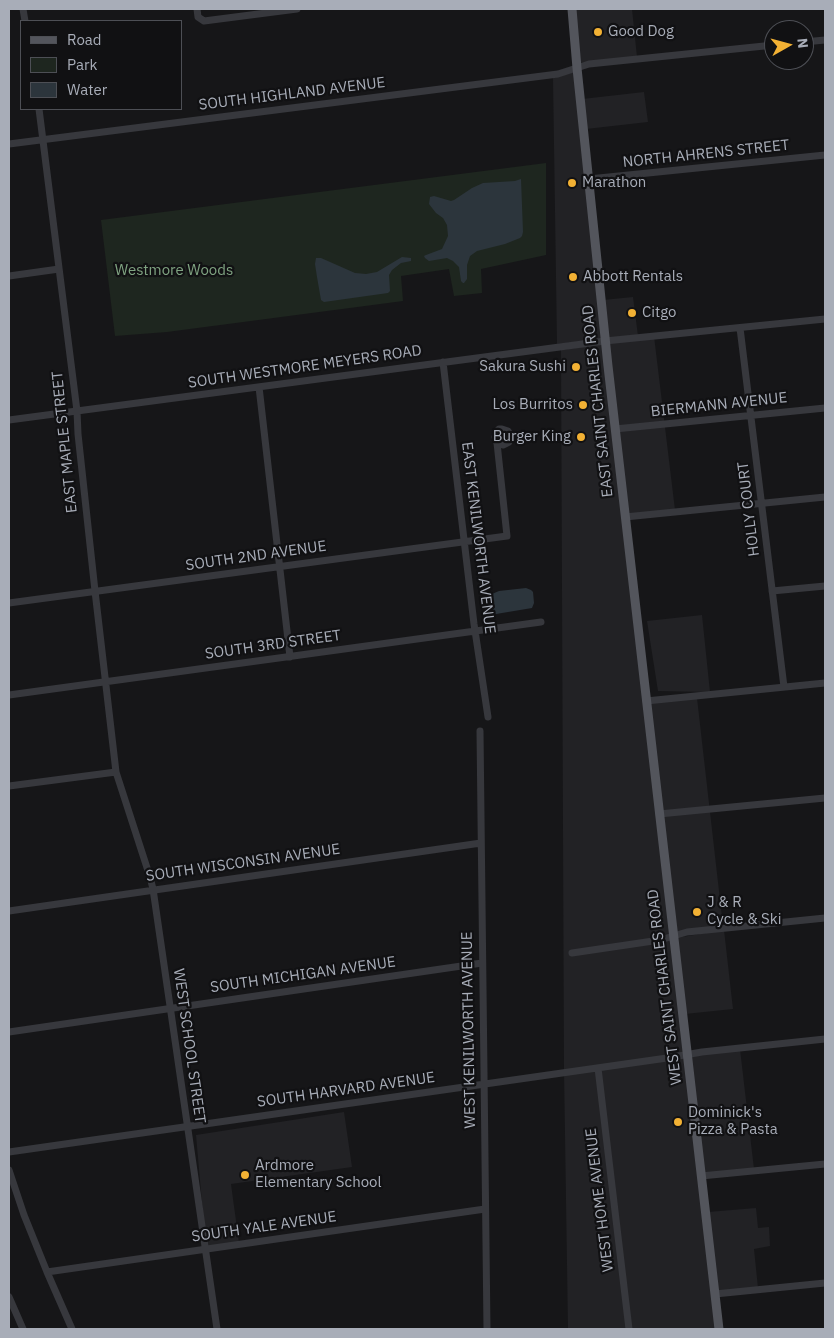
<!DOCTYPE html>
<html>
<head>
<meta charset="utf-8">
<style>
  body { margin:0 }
  #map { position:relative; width:834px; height:1338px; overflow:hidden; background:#161618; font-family:"IBM Plex Sans",sans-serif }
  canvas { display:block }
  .frame { position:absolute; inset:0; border:10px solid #a8adb8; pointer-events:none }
  .legend { position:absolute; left:20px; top:20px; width:162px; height:90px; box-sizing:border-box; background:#111113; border:1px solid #4d4f55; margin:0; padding:6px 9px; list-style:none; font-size:15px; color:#a8adb8 }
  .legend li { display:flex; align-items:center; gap:10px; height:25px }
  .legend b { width:25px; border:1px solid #4d4f55 }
  .north { position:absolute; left:764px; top:20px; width:50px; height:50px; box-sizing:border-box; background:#111113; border:1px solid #4d4f55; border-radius:50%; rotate:83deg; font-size:14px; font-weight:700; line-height:20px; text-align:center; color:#a8adb8 }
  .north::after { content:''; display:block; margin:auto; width:18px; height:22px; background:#f2b134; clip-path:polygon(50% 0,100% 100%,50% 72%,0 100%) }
</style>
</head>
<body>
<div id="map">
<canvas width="834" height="1338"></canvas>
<div class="frame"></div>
<ul class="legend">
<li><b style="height:6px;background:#53555c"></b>Road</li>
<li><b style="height:14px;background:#1e261f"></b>Park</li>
<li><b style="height:14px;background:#2c353c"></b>Water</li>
</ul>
<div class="north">N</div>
</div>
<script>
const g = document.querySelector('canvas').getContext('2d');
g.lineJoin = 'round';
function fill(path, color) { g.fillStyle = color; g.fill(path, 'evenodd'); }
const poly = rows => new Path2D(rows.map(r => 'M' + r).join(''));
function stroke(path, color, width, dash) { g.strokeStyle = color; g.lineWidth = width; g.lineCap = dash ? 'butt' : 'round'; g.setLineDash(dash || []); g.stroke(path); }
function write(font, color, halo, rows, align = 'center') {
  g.font = font + ' "IBM Plex Sans",sans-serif'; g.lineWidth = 4.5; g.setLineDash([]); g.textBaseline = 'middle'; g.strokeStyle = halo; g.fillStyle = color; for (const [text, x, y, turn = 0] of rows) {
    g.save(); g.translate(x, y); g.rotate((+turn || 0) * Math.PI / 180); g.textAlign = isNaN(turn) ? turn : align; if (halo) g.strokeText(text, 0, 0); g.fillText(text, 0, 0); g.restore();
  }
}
fill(poly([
  [575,9,632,9,637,57,578,63],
  [575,72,603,339,557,344,553,78],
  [644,92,648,122,586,129,582,99],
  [633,297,638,336,607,339,603,300],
  [654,336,675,510,627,516,607,343],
  [603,344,716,1329,568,1329,564,1070,561,350],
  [702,615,710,692,658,691,647,621],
  [697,698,723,926,675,933,648,703],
  [724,930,733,1009,685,1014,676,938],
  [740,1049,754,1169,703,1174,689,1056],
  [344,1112,352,1167,231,1184,239,1243,206,1248,196,1135],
  [756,1208,758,1228,769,1227,770,1246,754,1249,758,1288,717,1292,708,1212]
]), '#222225');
fill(poly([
  [546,163,546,255,481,269,482,293,454,296,449,269,401,276,403,301,167,332,115,336,101,220]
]), '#1e261f');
fill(poly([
  [521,179,523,232,522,236,520,238,505,244,477,251,470,256,467,265,467,279,464,283,463,283,461,281,459,267,453,261,447,258,429,261,425,258,424,256,426,255,442,249,448,236,447,225,443,218,436,213,429,204,430,197,434,196,451,201,454,200,472,188,483,183,515,181],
  [402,257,411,258,411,261,401,263,392,270,389,275,390,291,388,293,324,302,321,300,317,277,315,264,316,258,321,258,355,273,366,274,377,272],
  [526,588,531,590,533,592,534,603,532,608,496,614,491,612,489,605,490,597,492,594,499,591]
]), '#2c353c');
stroke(poly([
  [23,9,25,21],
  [197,9,198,17,204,21,297,9],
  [804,42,825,40],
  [39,109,77,411,78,434,95,591,116,772,150,877,153,889,217,1329],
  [9,144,558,74,589,64,774,45],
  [589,179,825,155],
  [9,276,59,269],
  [740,328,784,687],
  [443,362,474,624,488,717],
  [259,387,290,657],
  [9,420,605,341,825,319],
  [615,429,825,408],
  [625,517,825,497],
  [772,591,825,586],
  [9,603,507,536,497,443,495,437,497,431,499,429,502,429,508,431,511,436,509,442,503,445,497,443],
  [9,695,541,622],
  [646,701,825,683],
  [480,731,487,1329],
  [9,786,116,772],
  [659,814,825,798],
  [9,911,481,843],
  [572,953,660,940,687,932,825,918],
  [9,1032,482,963],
  [598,1068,629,1329],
  [9,1152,667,1058,702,1052,825,1039],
  [9,1170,24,1215,47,1272,72,1329],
  [701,1176,825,1164],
  [47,1272,485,1209],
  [715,1294,825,1283],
  [9,1297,23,1329]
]), '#37383d', 7);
stroke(poly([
  [572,9,577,68,608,366,719,1329]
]), '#53555c', 9);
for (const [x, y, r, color] of [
  [598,32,5,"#f2b134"],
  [572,183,5,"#f2b134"],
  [573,277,5,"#f2b134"],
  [632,313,5,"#f2b134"],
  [576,367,5,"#f2b134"],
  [583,405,5,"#f2b134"],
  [581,437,5,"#f2b134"],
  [697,912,5,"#f2b134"],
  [678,1122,5,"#f2b134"],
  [245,1175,5,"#f2b134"]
]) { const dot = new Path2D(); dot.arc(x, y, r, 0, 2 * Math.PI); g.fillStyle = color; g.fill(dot); stroke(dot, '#111113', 2); }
write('15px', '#a8adb8', '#111113', [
  ["Good Dog",608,32],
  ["Marathon",582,183],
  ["Abbott Rentals",583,277],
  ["Citgo",642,313],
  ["Sakura Sushi",566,367,"right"],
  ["Los Burritos",573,405,"right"],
  ["Burger King",571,437,"right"],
  ["J & R",707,903],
  ["Cycle & Ski",707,920],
  ["Dominick's",688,1113],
  ["Pizza & Pasta",688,1130],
  ["Ardmore",255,1166],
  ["Elementary School",255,1183]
], 'left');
write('15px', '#a8adb8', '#111113', [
  ["SOUTH HIGHLAND AVENUE",292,94,-7],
  ["NORTH AHRENS STREET",706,154,-6],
  ["SOUTH WESTMORE MEYERS ROAD",305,367,-8],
  ["EAST SAINT CHARLES ROAD",598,401,-96],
  ["BIERMANN AVENUE",719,405,-6],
  ["EAST MAPLE STREET",65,442,-96],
  ["HOLLY COURT",749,509,-97],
  ["EAST KENILWORTH AVENUE",478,538,83],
  ["SOUTH 2ND AVENUE",256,556,-8],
  ["SOUTH 3RD STREET",273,645,-8],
  ["SOUTH WISCONSIN AVENUE",243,863,-8],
  ["SOUTH MICHIGAN AVENUE",303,975,-8],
  ["WEST SAINT CHARLES ROAD",665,987,-97],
  ["WEST KENILWORTH AVENUE",469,1030,-91],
  ["WEST SCHOOL STREET",189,1046,82],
  ["SOUTH HARVARD AVENUE",346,1090,-8],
  ["WEST HOME AVENUE",600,1200,-97],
  ["SOUTH YALE AVENUE",264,1227,-8]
]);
write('15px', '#7fa381', '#111113', [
  ["Westmore Woods",174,271]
]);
</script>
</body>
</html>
